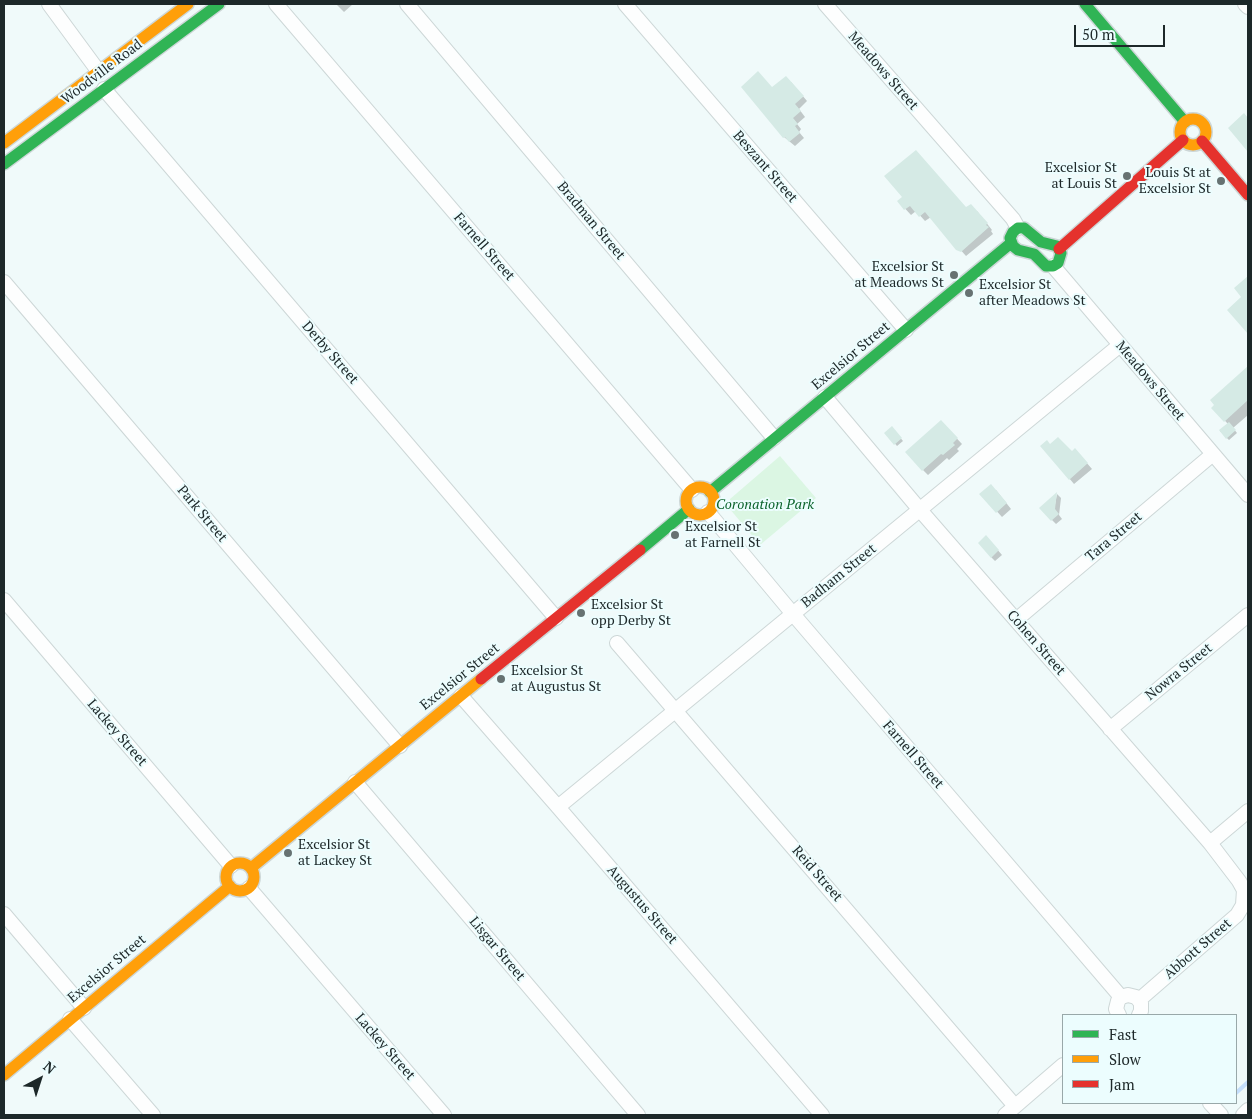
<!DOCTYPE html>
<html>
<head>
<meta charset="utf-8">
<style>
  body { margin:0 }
  #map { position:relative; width:1252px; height:1119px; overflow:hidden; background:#f0fafa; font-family:"PT Serif",serif }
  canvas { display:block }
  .frame { position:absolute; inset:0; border:5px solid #1d2829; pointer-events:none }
  .legend { position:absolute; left:1062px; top:1014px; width:175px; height:90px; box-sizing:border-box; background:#ecfdfe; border:1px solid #99a8a9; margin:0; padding:6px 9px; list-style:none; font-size:15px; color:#1d2829 }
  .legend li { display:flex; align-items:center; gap:10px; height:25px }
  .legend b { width:25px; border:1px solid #99a8a9 }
  .north { position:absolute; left:15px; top:1054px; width:50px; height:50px; -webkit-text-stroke:4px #ecfdfe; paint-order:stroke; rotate:40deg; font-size:14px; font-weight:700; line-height:20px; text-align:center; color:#1d2829 }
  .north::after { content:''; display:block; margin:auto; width:18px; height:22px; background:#1d2829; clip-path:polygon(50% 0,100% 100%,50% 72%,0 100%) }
  .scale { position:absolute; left:1074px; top:25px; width:91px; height:22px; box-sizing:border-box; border:2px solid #1d2829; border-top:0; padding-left:6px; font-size:15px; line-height:18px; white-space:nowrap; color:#1d2829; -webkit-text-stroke:4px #ecfdfe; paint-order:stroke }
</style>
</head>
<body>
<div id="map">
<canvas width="1252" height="1119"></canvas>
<div class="frame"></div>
<ul class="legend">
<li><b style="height:6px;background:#30b455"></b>Fast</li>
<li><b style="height:6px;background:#ff9f0a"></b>Slow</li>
<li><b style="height:6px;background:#e5322d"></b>Jam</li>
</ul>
<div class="north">N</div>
<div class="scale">50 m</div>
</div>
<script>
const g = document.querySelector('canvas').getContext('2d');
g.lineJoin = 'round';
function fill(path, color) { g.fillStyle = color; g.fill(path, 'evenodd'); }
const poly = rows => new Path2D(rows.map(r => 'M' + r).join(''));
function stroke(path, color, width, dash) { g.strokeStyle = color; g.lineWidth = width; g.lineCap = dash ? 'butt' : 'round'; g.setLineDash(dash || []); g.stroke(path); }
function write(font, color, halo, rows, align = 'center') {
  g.font = font + ' "PT Serif",serif'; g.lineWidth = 4; g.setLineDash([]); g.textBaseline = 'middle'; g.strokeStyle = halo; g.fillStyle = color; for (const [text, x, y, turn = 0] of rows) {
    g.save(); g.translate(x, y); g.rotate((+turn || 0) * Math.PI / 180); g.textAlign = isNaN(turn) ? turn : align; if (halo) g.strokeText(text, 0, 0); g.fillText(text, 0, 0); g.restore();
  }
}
fill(poly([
  [780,456,816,498,760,545,729,508,730,499]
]), '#dbf6e3');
fill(poly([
  [336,4,353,4,344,12],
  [791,82,807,101,799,109,805,117,797,124,801,129,799,132,804,138,795,146,784,137,772,89],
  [899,202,977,211,992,230,991,231,993,234,966,256,931,217,925,221,916,211,911,215],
  [1248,278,1248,332,1229,310,1243,297,1236,288],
  [1246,370,1248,372,1248,415,1233,428,1237,433,1229,440,1220,431,1228,424,1213,408],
  [946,427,962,444,957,449,959,451,949,460,947,458,928,475,923,470],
  [892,428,903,441,897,446,886,433],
  [1042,446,1079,454,1092,469,1074,484],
  [996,490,1011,509,1002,517,981,494],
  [1057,494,1061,498,1059,515,1062,519,1056,524,1052,520],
  [990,541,1002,555,995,561,991,557]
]), '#0003');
stroke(poly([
  [1236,1093,1248,1082]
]), '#c4defb', 4);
fill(poly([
  [758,71,772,87,786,76,804,96,795,104,801,111,793,118,798,124,795,126,800,133,789,142,785,137,783,138,741,87],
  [1244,113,1248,118,1248,152,1228,128],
  [916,150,966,207,971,204,988,223,986,225,989,227,961,252,956,250,925,212,919,217,910,206,904,210,897,201,902,197,884,176],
  [1248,276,1248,334,1227,310,1241,297,1234,288],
  [1248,366,1248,400,1224,422,1211,408,1214,405,1210,400],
  [941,420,958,438,953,443,955,445,943,455,941,454,922,471,905,452],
  [1229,422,1236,430,1226,439,1219,430],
  [892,426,902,438,894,445,884,433],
  [1058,437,1072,451,1075,448,1088,463,1069,480,1040,446,1047,440,1050,444],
  [991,484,1007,503,996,513,979,494],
  [1057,492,1055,509,1059,514,1051,521,1039,508],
  [986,535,999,550,991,558,978,543]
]), '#d5eae5');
const street = poly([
  [49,4,99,72],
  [276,4,692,490],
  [407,4,774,438],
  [625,4,906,330],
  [825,4,1013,219,1018,228],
  [1245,4,1248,7],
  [104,89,556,618],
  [1053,266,1248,495],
  [4,282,400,746],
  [825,397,920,510,1210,843,1239,881,1244,890,1243,905,1237,915,1139,1000],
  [708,512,793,614,1121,997],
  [4,600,231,866],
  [1016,620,1213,454],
  [617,643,1015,1106],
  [461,696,558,807,822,1115],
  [1110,729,1248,615],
  [355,782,638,1115],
  [558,807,1120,345],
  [1210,843,1248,811],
  [249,888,444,1115],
  [4,914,84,1008],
  [1119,1015,1116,1009,1118,1001,1121,997,1128,995,1136,997,1141,1003,1141,1011,1139,1015],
  [70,1019,153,1115],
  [1210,1103,1221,1115],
  [1005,1115,1063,1065],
  [1243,1115,1248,1110]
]);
const fast = poly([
  [1085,4,1185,122],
  [4,164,219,4],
  [1018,228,1024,228,1041,242,1057,246,1061,253,1058,263,1053,266,1046,266,1034,254,1018,250,1013,246,1010,238,1013,232,1018,228],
  [710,492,1011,243],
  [640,550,689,509]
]);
const slow = poly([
  '1180 132a13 13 0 1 1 26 0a13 13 0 1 1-26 0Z',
  [4,143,188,4],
  '686 501a14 14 0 1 1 28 0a14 14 0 1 1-28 0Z',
  '226 877a14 14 0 1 1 28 0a14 14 0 1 1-28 0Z',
  [251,868,481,679],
  [4,1075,230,886]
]);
const jam = poly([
  [1202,141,1248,195],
  [1059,249,1183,140],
  [481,679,640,550]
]);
stroke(street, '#cdd7d7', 16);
stroke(fast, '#cdd7d7', 14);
stroke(slow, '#cdd7d7', 14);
stroke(jam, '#cdd7d7', 14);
stroke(street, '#fdfefe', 14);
stroke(fast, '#30b455', 11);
stroke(slow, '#ff9f0a', 11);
stroke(jam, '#e5322d', 11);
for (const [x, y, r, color] of [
  [1127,176,5,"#677272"],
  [1221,181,5,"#677272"],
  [954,275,5,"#677272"],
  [969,293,5,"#677272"],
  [675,535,5,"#677272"],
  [581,613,5,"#677272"],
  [501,679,5,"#677272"],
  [288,853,5,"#677272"]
]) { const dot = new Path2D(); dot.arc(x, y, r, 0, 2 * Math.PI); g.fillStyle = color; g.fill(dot); stroke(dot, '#ecfdfe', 2); }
write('14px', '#1d2829', '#ecfdfe', [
  ["Meadows Street",883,71,49],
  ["Woodville Road",102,72,-37],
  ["Beszant Street",765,167,49],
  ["Bradman Street",591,221,50],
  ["Farnell Street",484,247,49],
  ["Derby Street",330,353,49],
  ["Excelsior Street",851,356,-40],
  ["Meadows Street",1150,381,50],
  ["Park Street",202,514,50],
  ["Tara Street",1114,537,-40],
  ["Badham Street",839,576,-39],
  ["Cohen Street",1036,643,49],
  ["Nowra Street",1179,672,-39],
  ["Excelsior Street",460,677,-39],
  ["Lackey Street",117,733,49],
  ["Farnell Street",913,755,49],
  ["Reid Street",817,874,49],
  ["Augustus Street",642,905,49],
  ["Lisgar Street",497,949,50],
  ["Abbott Street",1198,949,-41],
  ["Excelsior Street",107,969,-40],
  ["Lackey Street",385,1047,49]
]);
write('14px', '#1d2829', '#ecfdfe', [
  ["Excelsior St",1117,168,"right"],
  ["at Louis St",1117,184,"right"],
  ["Louis St at",1211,173,"right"],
  ["Excelsior St",1211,189,"right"],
  ["Excelsior St",944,267,"right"],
  ["at Meadows St",944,283,"right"],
  ["Excelsior St",979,285],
  ["after Meadows St",979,301],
  ["Excelsior St",685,527],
  ["at Farnell St",685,543],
  ["Excelsior St",591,605],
  ["opp Derby St",591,621],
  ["Excelsior St",511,671],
  ["at Augustus St",511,687],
  ["Excelsior St",298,845],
  ["at Lackey St",298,861]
], 'left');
write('italic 14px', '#0d642d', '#ecfdfe', [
  ["Coronation Park",765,505]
]);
</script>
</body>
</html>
